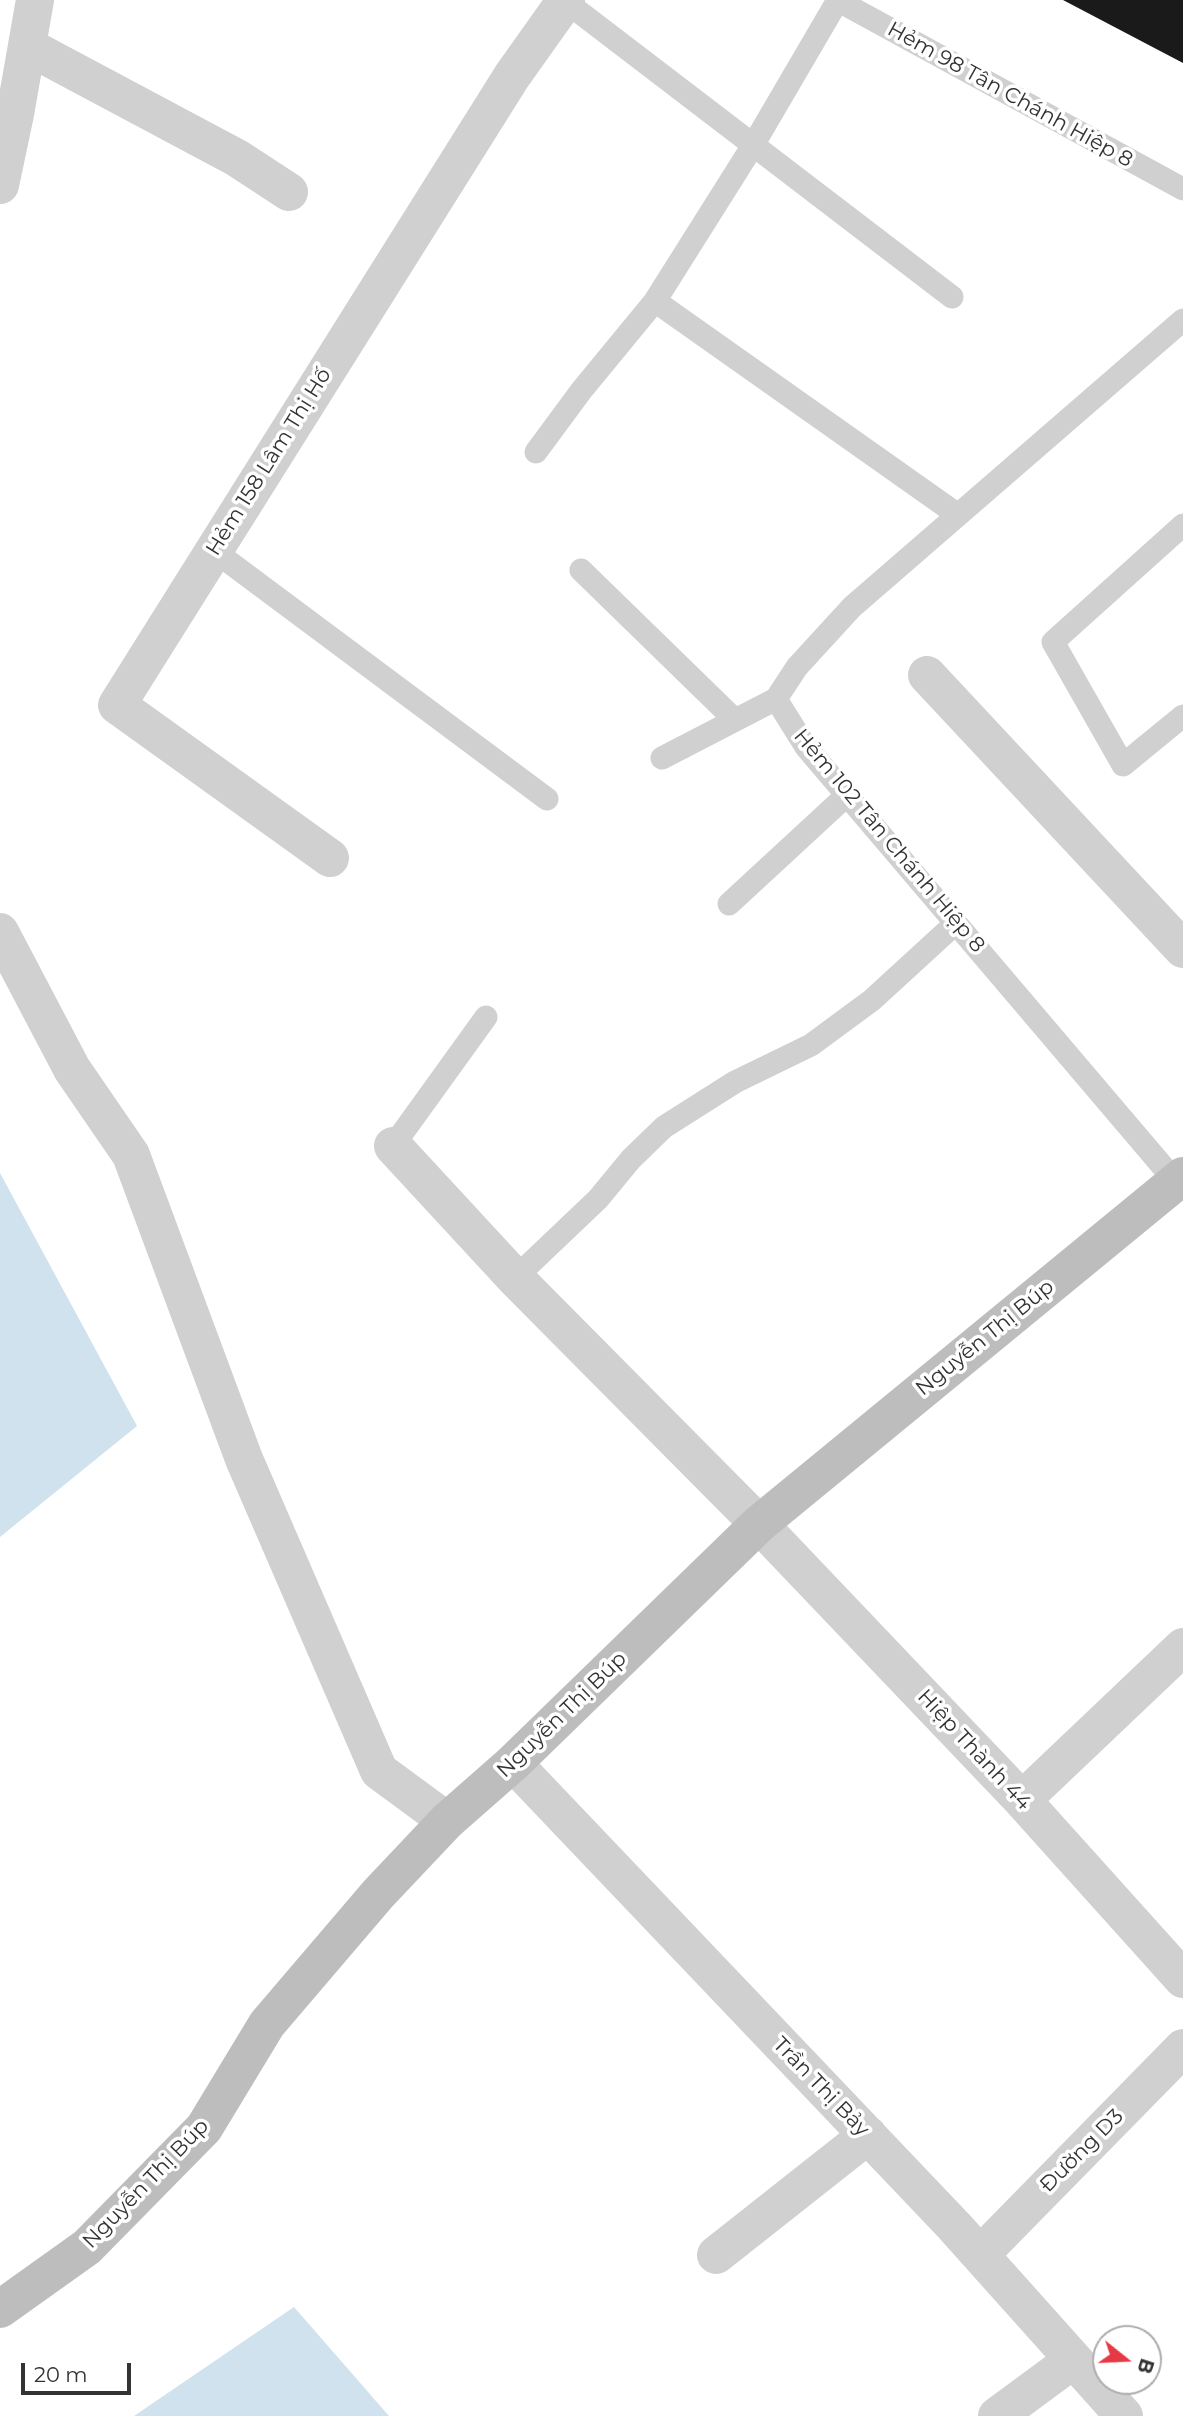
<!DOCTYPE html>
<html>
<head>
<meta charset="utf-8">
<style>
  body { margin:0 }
  #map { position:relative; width:1183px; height:2416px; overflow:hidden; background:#fff; font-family:Montserrat,sans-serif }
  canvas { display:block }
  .north { position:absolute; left:1092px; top:2325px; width:70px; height:70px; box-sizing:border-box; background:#fff; border:2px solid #adadad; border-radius:50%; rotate:108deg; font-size:19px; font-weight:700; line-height:28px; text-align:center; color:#333 }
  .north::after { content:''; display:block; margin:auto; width:24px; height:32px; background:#e63946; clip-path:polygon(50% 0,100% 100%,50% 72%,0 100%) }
  .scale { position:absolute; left:21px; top:2363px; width:110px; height:32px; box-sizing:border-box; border:4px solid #333; border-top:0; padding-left:9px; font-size:21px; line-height:24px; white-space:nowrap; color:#333; -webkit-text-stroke:5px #fff; paint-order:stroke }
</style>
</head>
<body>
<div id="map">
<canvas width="1183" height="2416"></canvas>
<div class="north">B</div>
<div class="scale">20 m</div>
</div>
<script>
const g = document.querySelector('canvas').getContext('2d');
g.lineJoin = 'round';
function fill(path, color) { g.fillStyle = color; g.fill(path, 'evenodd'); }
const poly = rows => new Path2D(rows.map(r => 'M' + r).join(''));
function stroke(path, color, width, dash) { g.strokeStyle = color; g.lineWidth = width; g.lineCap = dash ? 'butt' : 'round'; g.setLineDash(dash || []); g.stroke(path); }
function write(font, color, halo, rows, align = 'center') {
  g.font = font + ' Montserrat,sans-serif'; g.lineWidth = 7; g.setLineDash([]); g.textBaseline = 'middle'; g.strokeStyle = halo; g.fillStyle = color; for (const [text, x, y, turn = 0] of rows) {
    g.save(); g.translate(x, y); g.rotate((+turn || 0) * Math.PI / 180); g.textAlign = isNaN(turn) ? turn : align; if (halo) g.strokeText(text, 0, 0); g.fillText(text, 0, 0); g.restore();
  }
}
fill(poly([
  [0,1173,137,1426,0,1537],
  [294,2307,389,2416,134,2416]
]), '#cfe2ee');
fill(poly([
  [1063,0,1183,0,1183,63]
]), '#1a1a1a');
stroke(poly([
  [837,0,1183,189],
  [565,1,952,297],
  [655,301,958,515],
  [536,452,581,391,655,301,752,147,838,0],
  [1183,525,1053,642,1123,765,1183,716],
  [213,550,547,799],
  [581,570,735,720],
  [662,758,776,699],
  [729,904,847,795],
  [393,1146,486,1017],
  [1176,1182,806,747,776,699,797,667,852,607,1183,320],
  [515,1278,598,1199,631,1159,664,1127,735,1082,811,1045,872,1000,956,923]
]), '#d0d0d0', 23);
stroke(poly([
  [27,46,237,158,289,192],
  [0,185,15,114,35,0],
  [927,675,1183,949],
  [330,858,117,705,512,76,566,0],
  [0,932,72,1069,131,1155,244,1459,379,1771,447,1821],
  [393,1146,515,1278,759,1524,1022,1800,1183,1979],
  [513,1763,954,2226,1124,2416],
  [1022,1800,1183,1647],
  [716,2255,868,2135],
  [980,2255,1183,2048],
  [997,2416,1073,2360]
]), '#d0d0d0', 38);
stroke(poly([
  [0,2309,87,2247,204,2128,267,2024,378,1894,447,1821,513,1763,759,1524,1183,1176]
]), '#bdbdbd', 38);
write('21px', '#333', '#fff', [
  ["Hẻm 98 Tân Chánh Hiệp 8",1010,95,29],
  ["Hẻm 158 Lâm Thị Hố",269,462,-58],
  ["Hẻm 102 Tân Chánh Hiệp 8",889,841,50],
  ["Nguyễn Thị Búp",985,1338,-39],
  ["Nguyễn Thị Búp",562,1715,-44],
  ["Hiệp Thành 44",974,1750,47],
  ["Trần Thị Bảy",821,2087,46],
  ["Đường D3",1082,2151,-45],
  ["Nguyễn Thị Búp",146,2184,-46]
]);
</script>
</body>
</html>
